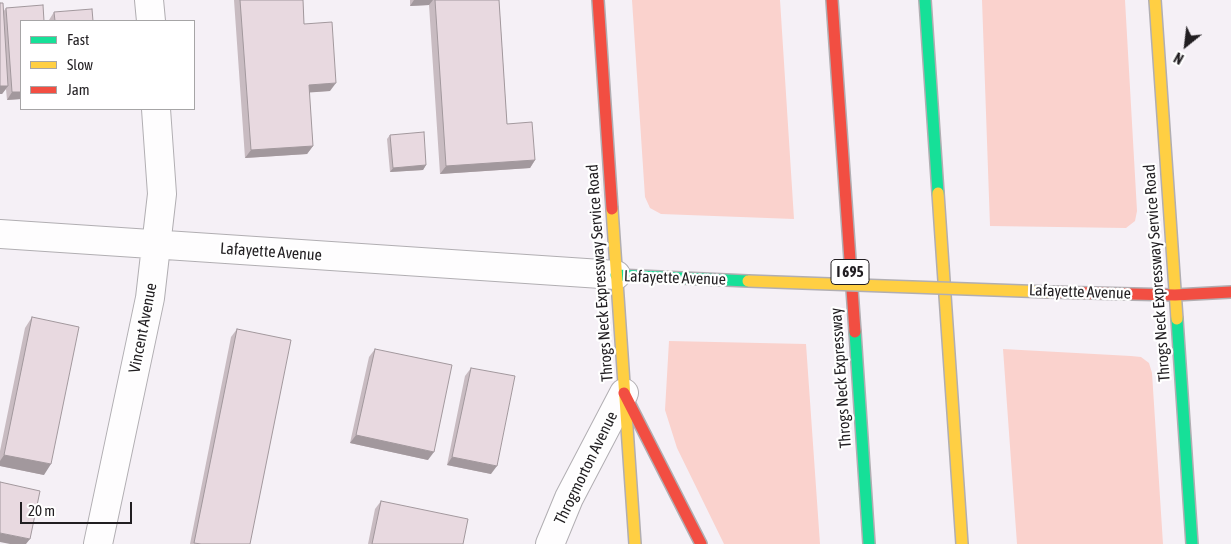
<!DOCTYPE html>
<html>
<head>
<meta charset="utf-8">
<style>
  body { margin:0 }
  #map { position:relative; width:1231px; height:544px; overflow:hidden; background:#f5f0f6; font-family:"Asap Condensed",sans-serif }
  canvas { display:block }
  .legend { position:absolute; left:20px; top:20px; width:175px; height:90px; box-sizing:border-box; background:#fff; border:1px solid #a6a5a6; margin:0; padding:6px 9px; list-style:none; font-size:15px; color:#211e21 }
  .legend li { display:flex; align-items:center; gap:10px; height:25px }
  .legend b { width:25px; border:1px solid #a6a5a6 }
  .north { position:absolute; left:1161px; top:20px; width:50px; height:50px; -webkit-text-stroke:4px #fff; paint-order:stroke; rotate:209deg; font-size:14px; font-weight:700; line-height:20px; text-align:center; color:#211e21 }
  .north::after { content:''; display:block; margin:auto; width:18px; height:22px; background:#211e21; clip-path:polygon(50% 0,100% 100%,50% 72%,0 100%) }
  .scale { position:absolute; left:20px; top:502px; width:112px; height:22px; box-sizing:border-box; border:2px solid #211e21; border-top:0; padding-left:6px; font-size:15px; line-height:18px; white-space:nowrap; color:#211e21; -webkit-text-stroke:4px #fff; paint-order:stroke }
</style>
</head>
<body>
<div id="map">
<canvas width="1231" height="544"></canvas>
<ul class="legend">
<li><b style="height:6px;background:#16e098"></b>Fast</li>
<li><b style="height:6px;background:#ffcf43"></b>Slow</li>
<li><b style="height:6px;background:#f24e42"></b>Jam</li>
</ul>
<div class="north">N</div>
<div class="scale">20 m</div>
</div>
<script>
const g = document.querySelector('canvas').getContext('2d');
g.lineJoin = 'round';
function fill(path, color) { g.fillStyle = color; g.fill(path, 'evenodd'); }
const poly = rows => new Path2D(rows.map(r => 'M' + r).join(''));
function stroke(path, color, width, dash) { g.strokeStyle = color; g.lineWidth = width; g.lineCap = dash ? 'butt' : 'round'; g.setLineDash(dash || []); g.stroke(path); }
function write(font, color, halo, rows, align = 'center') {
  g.font = font + ' "Asap Condensed",sans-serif'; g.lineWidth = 4.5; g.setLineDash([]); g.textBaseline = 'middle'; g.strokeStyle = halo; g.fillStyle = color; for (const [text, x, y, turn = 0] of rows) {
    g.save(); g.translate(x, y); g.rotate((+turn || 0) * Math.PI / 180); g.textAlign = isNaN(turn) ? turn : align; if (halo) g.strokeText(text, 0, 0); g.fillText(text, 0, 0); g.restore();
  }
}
fill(poly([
  [632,0,780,0,794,219,661,214,650,208,645,197],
  [982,0,1125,0,1137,211,1135,221,1126,228,990,226],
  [669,341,806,344,820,544,724,544,677,448,665,410],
  [1003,349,1131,356,1141,357,1149,363,1152,373,1163,544,1017,544]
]), '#fad2cd');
const street = poly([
  [149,0,151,21],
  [0,234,616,275],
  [98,544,150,298,162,194,156,109],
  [550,544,569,498,624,393]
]);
const fast = poly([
  [925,0,938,193],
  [616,275,748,281],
  [1177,319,1192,544],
  [855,332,869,544]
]);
const slow = poly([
  [1155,0,1177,319],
  [938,193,962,544],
  [612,209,635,544]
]);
const jam = poly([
  [598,0,612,209],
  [832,0,855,332],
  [1049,292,1175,295,1231,292],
  [624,393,701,544]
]);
stroke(street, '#b1aeb2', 30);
stroke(fast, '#b1aeb2', 14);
stroke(slow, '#b1aeb2', 14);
stroke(jam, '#b1aeb2', 14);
stroke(street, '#fefdfe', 28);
stroke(fast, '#16e098', 11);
stroke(slow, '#ffcf43', 11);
stroke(jam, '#f24e42', 11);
const slowBridge = poly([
  [748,281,1049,292]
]);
stroke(slowBridge, '#b1aeb2', 14, []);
stroke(slowBridge, '#ffcf43', 11);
fill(poly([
  [234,0,303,0,304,24,330,91,309,92,313,146,307,154,245,158],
  [410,0,499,0,507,124,535,160,530,168,440,174,429,5,410,6],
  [0,3,3,12,6,8,21,99,7,100,6,89,2,94,0,94],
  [54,12,93,21,49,21,49,20],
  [390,135,426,165,423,170,390,172,387,139],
  [32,317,44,475,0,466,0,451,25,328],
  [237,329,250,544,190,544,231,337],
  [375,349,428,460,350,443,369,357],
  [471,368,491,474,447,465,465,376],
  [381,501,463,544,368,544,375,509]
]), '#c8bbc1');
fill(poly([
  [414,0,433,0,429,5,410,6],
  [336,83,330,91,303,93,309,85],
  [0,86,8,86,2,94,0,94],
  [12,92,21,92,21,99,7,100],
  [313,146,307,154,245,158,251,150],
  [535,160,530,168,440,174,446,166],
  [426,165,423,170,390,172,393,168],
  [356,435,434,452,428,460,350,443],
  [4,455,51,464,44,475,0,466,0,461],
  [452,457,497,466,491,474,447,465],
  [0,533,30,539,26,544,10,544,0,542]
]), '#a2989d');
const building = poly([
  [240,0,303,0,304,24,332,22,336,83,309,85,313,146,251,150,240,0],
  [435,0,499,0,507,124,532,122,535,160,446,166,435,0],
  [0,3,3,3,8,86,0,86,0,3],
  [43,5,44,21,21,21,21,92,12,92,6,8,43,5],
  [92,9,93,21,55,21,54,12,92,9],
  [424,132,426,165,393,168,390,135,424,132],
  [32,317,79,327,51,464,4,455,32,317],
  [237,329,291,340,250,544,201,544,194,543,237,329],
  [375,349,452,365,434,452,356,435,375,349],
  [471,368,515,376,497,466,452,457,471,368],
  [0,482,40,491,30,539,0,533,0,482],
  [381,501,468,519,463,544,372,544,381,501]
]);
fill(building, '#e8d9e0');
stroke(building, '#a2989d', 1);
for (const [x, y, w] of [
  [850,272,38]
]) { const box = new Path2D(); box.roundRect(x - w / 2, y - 12.5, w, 25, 4); g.fillStyle = '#fff'; g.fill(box); stroke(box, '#211e21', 1); }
write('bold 15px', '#211e21', null, [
  ["I 695",850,272]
]);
write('16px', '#211e21', '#fff', [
  ["Lafayette Avenue",271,252,4],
  ["Throgs Neck Expressway Service Road",600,273,-94],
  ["Throgs Neck Expressway Service Road",1157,273,-94],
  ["Lafayette Avenue",675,278,2],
  ["Lafayette Avenue",1080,292,2],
  ["Vincent Avenue",143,328,-79],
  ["Throgs Neck Expressway",841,378,-94],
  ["Throgmorton Avenue",586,468,-64]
]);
</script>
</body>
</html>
